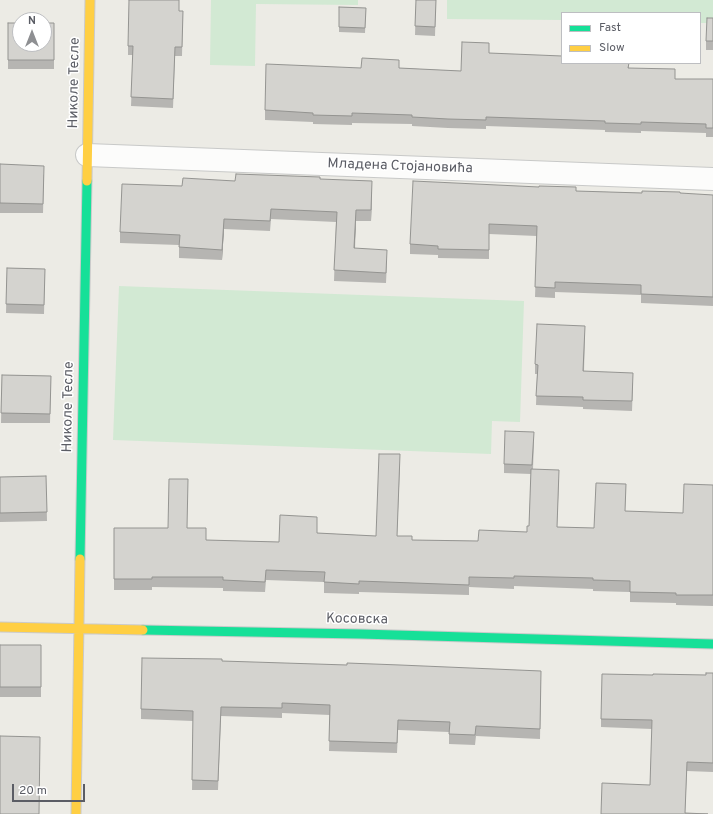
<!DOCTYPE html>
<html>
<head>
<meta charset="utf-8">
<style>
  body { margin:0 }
  #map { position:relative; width:713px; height:814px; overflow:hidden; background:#ecebe5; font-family:Overpass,sans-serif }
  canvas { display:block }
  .legend { position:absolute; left:561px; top:12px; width:140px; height:52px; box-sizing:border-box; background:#fff; border:1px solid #bdbec1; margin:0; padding:5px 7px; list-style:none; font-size:12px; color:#5b5d65 }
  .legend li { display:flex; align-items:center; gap:8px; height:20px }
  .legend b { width:20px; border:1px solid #bdbec1 }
  .north { position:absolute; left:12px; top:12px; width:40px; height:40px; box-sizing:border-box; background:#fff; border:1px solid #bdbec1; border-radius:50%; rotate:0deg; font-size:11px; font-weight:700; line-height:16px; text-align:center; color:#5b5d65 }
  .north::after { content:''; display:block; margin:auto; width:14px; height:18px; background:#8e8f92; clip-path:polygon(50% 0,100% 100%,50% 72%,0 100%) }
  .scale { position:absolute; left:12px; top:784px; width:73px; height:18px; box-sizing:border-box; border:2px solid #5b5d65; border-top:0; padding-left:5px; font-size:12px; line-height:14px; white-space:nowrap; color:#5b5d65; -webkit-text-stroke:3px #fff; paint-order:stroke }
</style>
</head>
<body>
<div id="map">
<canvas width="713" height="814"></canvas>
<ul class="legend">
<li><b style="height:5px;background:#16e098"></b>Fast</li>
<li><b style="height:5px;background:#ffcf43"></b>Slow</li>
</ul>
<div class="north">N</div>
<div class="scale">20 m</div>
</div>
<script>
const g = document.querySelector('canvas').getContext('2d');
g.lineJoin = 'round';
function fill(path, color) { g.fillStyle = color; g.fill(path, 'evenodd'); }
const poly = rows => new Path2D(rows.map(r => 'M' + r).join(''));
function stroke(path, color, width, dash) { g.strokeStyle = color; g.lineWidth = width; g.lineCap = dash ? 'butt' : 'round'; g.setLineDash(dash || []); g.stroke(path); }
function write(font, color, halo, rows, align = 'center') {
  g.font = font + ' Overpass,sans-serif'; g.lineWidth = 3; g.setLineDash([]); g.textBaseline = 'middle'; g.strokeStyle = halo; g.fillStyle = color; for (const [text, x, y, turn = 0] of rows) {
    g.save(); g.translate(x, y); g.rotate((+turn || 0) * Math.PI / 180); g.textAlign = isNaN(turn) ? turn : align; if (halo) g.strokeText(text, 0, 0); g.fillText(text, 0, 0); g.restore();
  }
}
fill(poly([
  [211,0,358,0,358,5,256,4,255,66,210,65],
  [447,0,713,0,713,23,700,23,700,13,562,13,562,20,447,19],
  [119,286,524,301,520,422,492,421,491,454,113,440]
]), '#d2e9d3');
const street = poly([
  [87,155,713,179]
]);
const fast = poly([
  [80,559,87,181],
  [143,630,360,634,713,644]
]);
const slow = poly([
  [87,181,90,0],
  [0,627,143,630],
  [76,814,80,559]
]);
stroke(street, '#c8c9c8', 24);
stroke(fast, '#cacaca', 11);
stroke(slow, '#cacaca', 11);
stroke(street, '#fcfcfb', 22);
stroke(fast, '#16e098', 9);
stroke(slow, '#ffcf43', 9);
fill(poly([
  [416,0,436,0,435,36,415,35],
  [339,7,366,8,365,33,339,32],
  [179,11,183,11,182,56,175,56,173,108,131,106,133,55,128,55,128,46],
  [713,18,713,50,706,50,706,41],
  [8,23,54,23,54,69,8,69],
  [489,53,562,63,629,63,629,68,675,79,713,79,713,137,706,137,706,133,641,131,641,133,605,132,605,130,486,126,486,129,448,128,412,126,412,124,352,123,352,125,313,124,313,122,265,120,265,110,361,68,399,68,461,71],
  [0,164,44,175,43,213,0,213],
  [320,179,372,192,371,221,356,221,355,249,387,261,386,283,334,281,336,222,271,219,270,231,224,229,222,260,179,258,179,245,120,243,120,232,182,186,235,181],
  [576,191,713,195,713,306,641,303,641,295,555,292,555,298,535,297,537,236,489,234,489,259,438,258,438,255,410,254,410,244],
  [7,268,45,269,44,314,6,313],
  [585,335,584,371,633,383,632,411,583,409,583,407,536,405,537,374,535,374,535,364],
  [2,375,51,376,50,423,1,423],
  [534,441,533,469,559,480,557,527,594,528,626,484,625,511,683,513,713,485,713,606,676,605,676,603,630,602,630,592,593,591,593,589,514,586,514,589,469,587,469,595,359,592,359,594,324,593,324,582,266,580,265,592,223,591,223,588,152,587,152,590,114,590,114,528,187,528,206,540,279,542,317,533,376,536,400,465,397,536,412,540,478,541,527,532,529,526,531,474,504,473,504,464],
  [46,476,47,521,0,522,0,477],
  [0,645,41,645,41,697,0,697],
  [222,661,541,680,540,739,476,736,475,745,449,744,449,732,398,730,397,753,329,751,330,715,282,713,282,718,221,716,218,790,192,790,193,721,141,719,141,709],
  [713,673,713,772,687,771,685,813,601,814,650,785,652,729,601,727,601,719,653,675,706,675]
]), '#b6b5b2');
fill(poly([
  [372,181,372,192,371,221,371,210],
  [356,210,356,221,354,259,354,248],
  [224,219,224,229,222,260,222,250]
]), '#949491');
const building = poly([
  [129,0,179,0,179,11,183,11,182,47,175,47,173,99,131,97,133,46,128,46,129,0],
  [416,0,436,0,435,27,415,26,416,0],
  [339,7,366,8,365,28,339,27,339,7],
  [707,18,713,18,713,41,706,41,707,18],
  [8,23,20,23,20,44,44,44,44,23,54,23,54,60,8,60,8,23],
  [462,42,489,43,489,53,562,56,562,63,629,63,628,68,675,69,675,79,713,79,713,128,706,128,706,124,641,122,641,124,605,123,605,121,486,117,486,120,448,119,412,117,412,115,352,113,352,116,313,115,313,113,265,110,266,64,361,68,362,58,399,60,399,68,461,71,462,42],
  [0,164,44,166,43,204,0,203,0,164],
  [236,174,320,177,320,179,372,181,371,210,356,210,354,248,387,250,386,273,334,270,337,212,271,209,270,221,224,219,222,250,179,247,180,235,120,232,122,184,182,186,183,178,235,181,236,174],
  [413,181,539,187,539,186,576,187,576,191,642,193,642,191,680,192,680,193,713,195,713,297,641,294,641,285,555,282,555,288,535,287,537,226,489,224,489,250,438,249,438,246,410,244,413,181],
  [7,268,45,269,44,305,6,304,7,268],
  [537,324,585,326,583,371,633,373,632,401,583,400,583,397,536,396,538,365,535,364,537,324],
  [2,375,51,376,50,414,1,413,2,375],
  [505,431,534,432,532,465,504,464,505,431],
  [379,454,400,454,397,536,412,536,412,540,478,541,479,530,527,532,527,526,529,526,531,469,559,470,557,527,594,528,596,483,626,484,625,511,683,513,684,484,713,485,713,595,676,595,676,593,630,592,630,581,593,580,593,578,514,576,514,578,469,577,469,585,359,581,359,584,324,582,325,572,266,570,265,582,223,580,223,577,152,577,152,579,114,579,114,528,168,528,169,479,188,479,187,528,206,528,206,540,279,542,280,515,317,517,317,533,376,536,379,454],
  [46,476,47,512,0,513,0,477,46,476],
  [0,645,41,645,41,687,0,687,0,645],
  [142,658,222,659,222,661,347,665,347,663,400,665,541,671,540,729,476,726,475,735,449,734,450,722,398,720,397,743,329,741,330,705,282,703,282,708,221,707,218,781,192,780,193,711,141,709,142,658],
  [706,673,713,673,713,763,687,762,685,813,708,814,601,814,602,783,650,785,652,720,601,719,602,674,653,675,653,674,706,675,706,673],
  [0,736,40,737,39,814,0,814,0,736]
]);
fill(building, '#d4d3cf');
stroke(building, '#949491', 1);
write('14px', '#5b5d65', '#fff', [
  ["Николе Тесле",75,83,-89],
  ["Младена Стојановића",400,167,2],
  ["Николе Тесле",69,407,-89],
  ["Косовска",357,620,1]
]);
</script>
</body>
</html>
